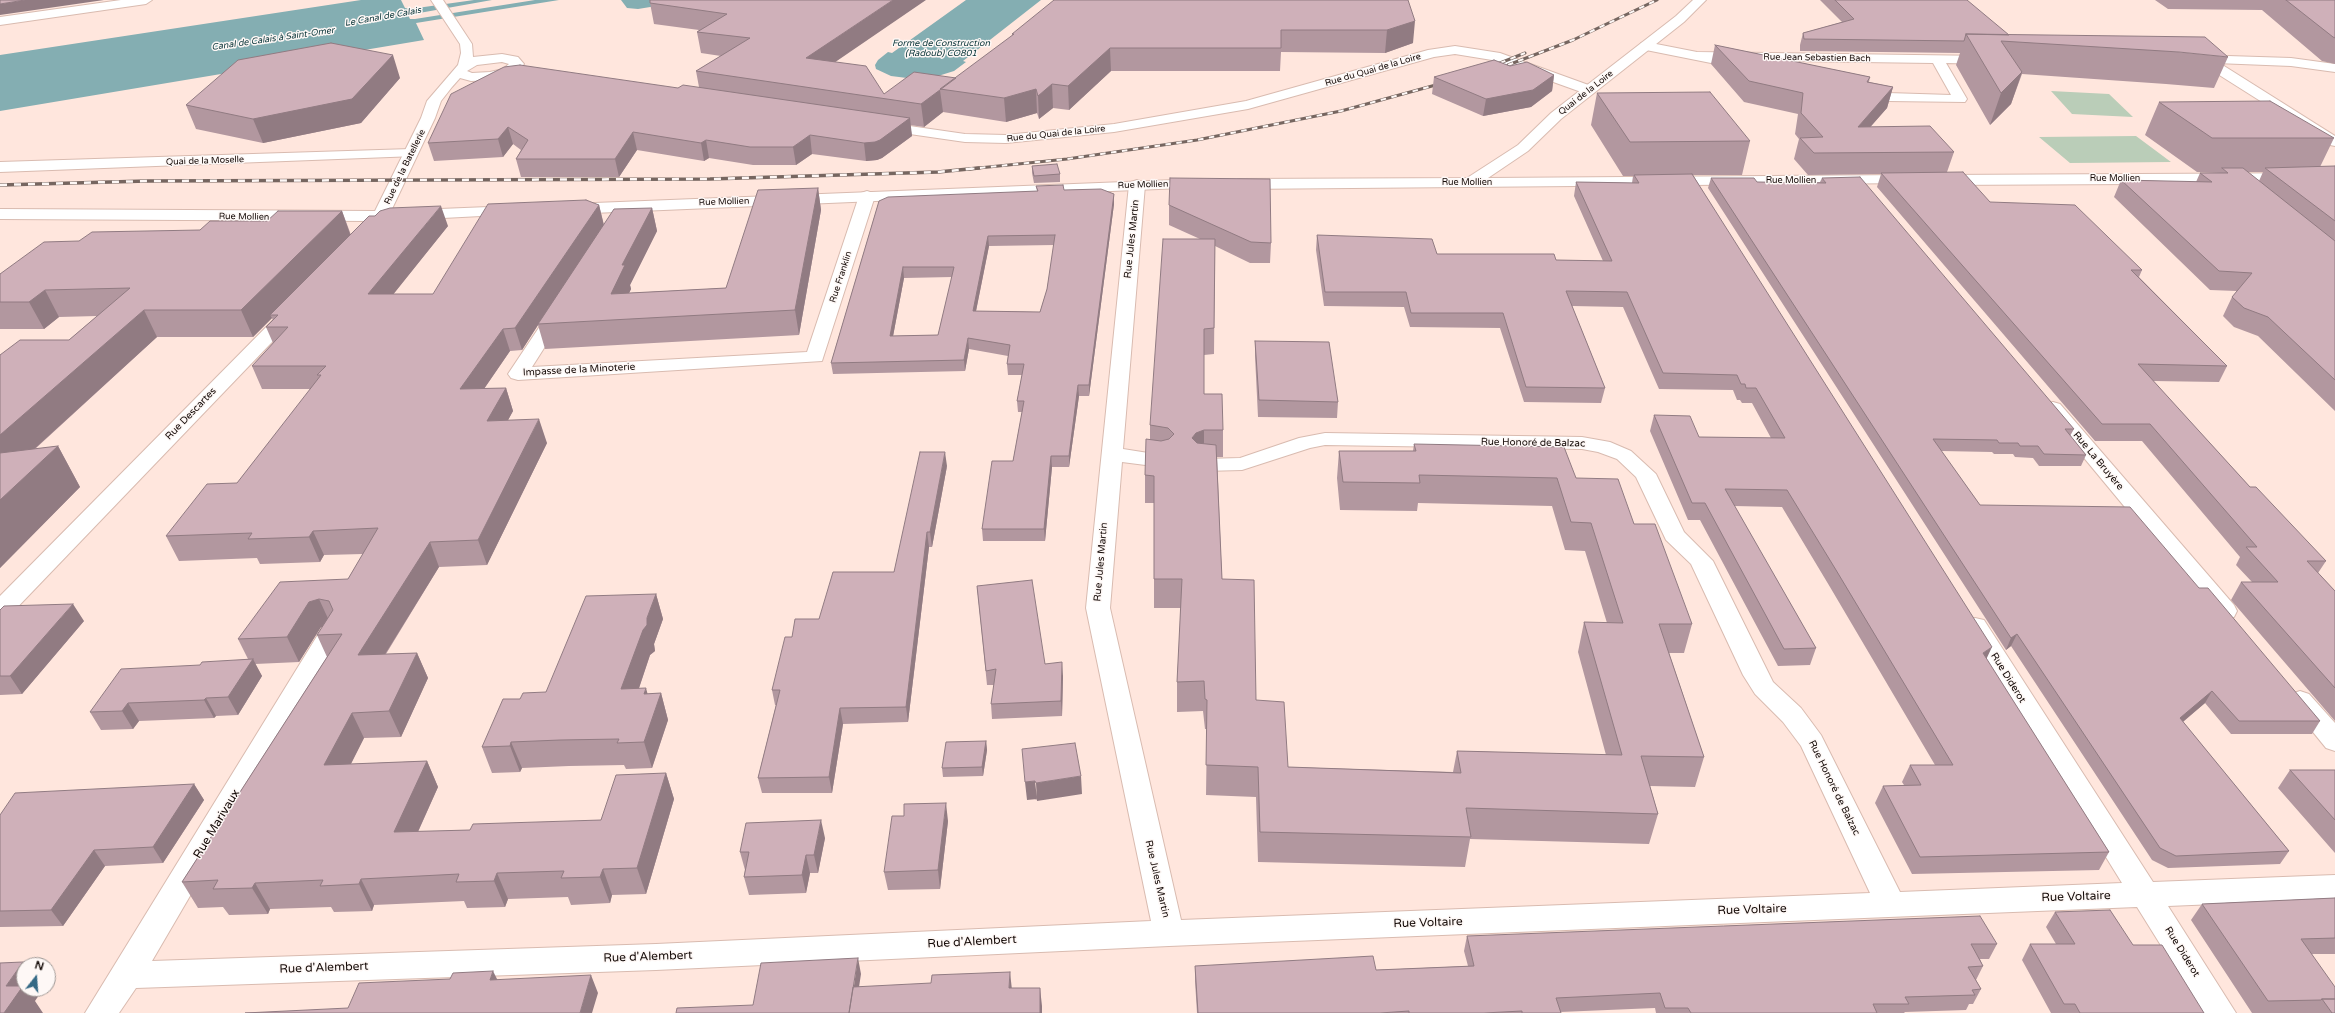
<!DOCTYPE html>
<html>
<head>
<meta charset="utf-8">
<style>
  body { margin:0 }
  #map { position:relative; width:2335px; height:1013px; overflow:hidden; background:#ffe6dd; font-family:"Varela Round",sans-serif }
  canvas { display:block }
  .north { position:absolute; left:16px; top:957px; width:40px; height:40px; box-sizing:border-box; background:#fef8f6; border:1px solid #a09996; border-radius:50%; rotate:17deg; font-size:11px; font-weight:700; line-height:16px; text-align:center; color:#140a07 }
  .north::after { content:''; display:block; margin:auto; width:14px; height:18px; background:#346985; clip-path:polygon(50% 0,100% 100%,50% 72%,0 100%) }
</style>
</head>
<body>
<div id="map">
<canvas width="2335" height="1013"></canvas>
<div class="north">N</div>
</div>
<script>
const g = document.querySelector('canvas').getContext('2d');
g.lineJoin = 'round';
function fill(path, color) { g.fillStyle = color; g.fill(path, 'evenodd'); }
const poly = rows => new Path2D(rows.map(r => 'M' + r).join(''));
function stroke(path, color, width, dash) { g.strokeStyle = color; g.lineWidth = width; g.lineCap = dash ? 'butt' : 'round'; g.setLineDash(dash || []); g.stroke(path); }
function write(font, color, halo, rows, align = 'center') {
  g.font = font + ' "Varela Round",sans-serif'; g.lineWidth = 3; g.setLineDash([]); g.textBaseline = 'middle'; g.strokeStyle = halo; g.fillStyle = color; for (const [text, x, y, turn = 0] of rows) {
    g.save(); g.translate(x, y); g.rotate((+turn || 0) * Math.PI / 180); g.textAlign = isNaN(turn) ? turn : align; if (halo) g.strokeText(text, 0, 0); g.fillText(text, 0, 0); g.restore();
  }
}
fill(poly([
  [2051,91,2109,94,2133,117,2072,114],
  [2136,136,2171,162,2070,163,2039,137]
]), '#bacdb8');
fill(poly([
  [361,0,401,0,405,8,410,9,474,0,492,0,408,15,410,19,415,19,535,0,559,0,416,23,424,40,0,111,0,55],
  [621,0,693,0,638,9,627,8],
  [966,0,1041,0,963,61,966,62,954,71,938,76,915,79,891,76,876,69,875,65,878,60,888,52,892,53]
]), '#84aeb2');
const pedestrian = poly([
  [2196,55,2291,58,2335,64,2335,72,2291,66,2191,62,2189,59,2191,56,2196,55]
]);
const minor = poly([
  [1646,42,1697,52,1987,56,1994,60,1987,64,1946,63,1967,99,1965,102,1888,101,1855,94,1853,91,1860,87,1888,93,1951,95,1933,63,1717,60,1711,63,1641,49,1640,46,1641,43,1646,42],
  [1455,46,1500,53,1594,87,1596,90,1589,94,1584,93,1492,60,1455,54,1434,57,1248,109,1114,132,1006,143,965,142,882,130,875,126,882,122,965,134,1006,135,1114,124,1246,101,1428,50,1455,46],
  [2195,58,2213,59,2335,136,2335,146,2330,145,2205,66,2190,65,2188,62,2190,59,2195,58],
  [411,149,418,153,416,156,0,172,0,162,411,149],
  [1137,180,1143,182,1145,185,1123,449,1161,455,1168,457,1172,461,1168,465,1161,467,1122,462,1110,608,1181,920,1870,893,1801,746,1783,722,1755,694,1743,675,1691,564,1666,540,1636,477,1617,459,1598,452,1582,449,1325,445,1310,448,1242,470,1204,471,1197,469,1193,465,1197,461,1204,459,1240,458,1299,438,1325,433,1582,437,1610,442,1631,451,1656,474,1684,532,1713,561,1773,682,1801,708,1821,735,1900,892,2122,883,1963,626,1966,620,1975,618,1984,620,2153,882,2335,875,2335,899,2168,906,2236,1013,2203,1013,2137,907,1169,946,656,970,136,988,119,1013,85,1013,322,628,331,626,340,628,343,634,152,961,656,944,1151,921,1086,608,1129,185,1131,182,1137,180],
  [867,191,873,193,875,196,822,361,518,380,511,378,508,374,552,308,558,307,564,308,567,312,532,367,807,352,859,196,861,193,867,191],
  [2053,402,2060,404,2234,605,2237,611,2234,617,2225,619,2216,617,2046,412,2043,408,2046,404,2053,402],
  [2300,691,2309,694,2335,723,2335,751,2326,748,2287,700,2291,694,2300,691]
]);
const tertiary = poly([
  [121,0,152,0,146,4,0,25,0,17,121,0],
  [431,0,443,0,472,44,473,57,502,54,518,57,524,64,513,75,490,80,471,81,460,78,452,87,441,101,435,118,391,211,513,206,519,208,521,211,519,214,386,221,380,230,374,232,368,230,366,227,370,221,0,219,0,209,375,211,421,118,427,101,458,65,461,53,460,44,431,0],
  [502,62,509,64,503,69,490,72,472,73,467,71,477,65,502,62],
  [1693,0,1706,0,1684,22,1561,119,1528,151,1488,178,1908,175,1913,177,1916,180,1913,183,1240,189,1234,187,1232,184,1234,181,1240,179,1467,178,1518,145,1551,113,1676,16,1693,0],
  [2335,173,2335,183,1940,185,1935,183,1932,180,1935,177,1940,175,2335,173],
  [1200,179,1206,181,1208,184,1206,187,569,214,563,212,561,209,563,206,569,204,1200,179],
  [290,308,296,309,299,313,296,317,9,616,0,618,0,596,284,309,290,308]
]);
stroke(pedestrian, '#d9bbb0', 2);
stroke(minor, '#d9bbb0', 2);
stroke(tertiary, '#d9bbb0', 2);
fill(pedestrian, '#fff');
fill(minor, '#fff');
fill(tertiary, '#fff');
const railFar1 = poly([
  [1508,65,1573,40,1657,0],
  [1490,67,1525,53],
  [969,169,1067,159,1197,140,1341,111,1443,83]
]);
const rail = poly([
  [0,185,147,181,710,179,938,172,979,168]
]);
stroke(railFar1, '#766660', 3);
stroke(rail, '#766660', 3.5);
stroke(railFar1, '#fef8f6', 2, [5.5]);
stroke(rail, '#fef8f6', 2.5, [7]);
fill(poly([
  [829,0,835,62,884,94,956,78,1012,36,1012,34,1408,0,1413,43,1385,53,1281,52,1280,71,1111,71,1069,110,1053,108,1039,119,1037,113,1006,122,943,112,924,127,910,125,912,136,882,158,877,160,866,161,812,154,796,165,753,165,709,158,704,161,637,150,619,177,521,177,516,159,521,150,513,144,503,157,434,161,428,143,678,88,699,87,696,71,721,56,701,53,697,32,699,30,654,24,650,3],
  [1820,0,1951,0,2009,35,2228,57,2214,88,2166,84,2022,74,2011,104,1990,125,1956,65,1960,53,1800,51,1800,45,1803,33,1842,22],
  [2155,0,2335,0,2335,64,2322,61,2262,10,2168,9],
  [1715,45,1870,77,1869,82,1893,87,1887,108,1870,127,1954,152,1947,172,1990,202,2142,270,2139,277,2227,366,2219,382,2153,381,2250,487,2326,561,2318,573,2335,591,2335,721,2231,600,2241,582,2252,582,2236,565,2240,557,2142,441,2095,441,1877,187,1881,174,1808,175,1794,159,1799,139,1795,134,1798,114,1744,102,1711,64],
  [1510,66,1554,75,1552,91,1531,107,1483,116,1432,94,1434,77],
  [400,78,361,123,263,143,196,129,186,105],
  [1597,93,1750,141,1742,175,1693,175,1986,659,2109,852,2099,870,1912,874,1875,803,1883,786,1904,785,1902,782,1910,765,1935,765,1830,587,1782,507,1734,506,1816,648,1810,665,1778,666,1700,520,1688,520,1650,431,1654,415,1699,437,1771,438,1752,403,1742,403,1740,400,1737,400,1733,390,1659,389,1623,307,1572,306,1605,388,1601,403,1524,402,1500,328,1410,327,1404,307,1324,306,1316,250,1317,235,1437,254,1556,260,1603,261,1574,196,1576,182,1632,183,1633,176,1623,176,1591,125],
  [2159,102,2334,138,2320,167,2335,166,2335,411,2258,336,2234,327,2223,316,2232,297,2237,291,2210,290,2114,197,2121,180,2196,182,2200,173,2220,173,2197,172,2145,135],
  [2248,172,2263,172,2259,181],
  [1032,166,1060,174,1060,182,1034,183,1032,173],
  [1711,178,1757,182,1820,182,1822,178,2074,429,2070,436,2086,455,2081,466,2039,466,2033,458,2015,457,2013,454,1994,454,1992,452,1941,451,1980,505,2199,588,2320,721,2312,734,2231,734,2205,703,2183,722,2289,851,2280,864,2168,868,2152,860,2011,646,2006,650,1708,188],
  [1036,186,1064,190,1114,194,1114,204,1089,396,1079,396,1069,467,1052,467,1045,541,983,541,982,529,1013,461,1022,412,1018,412,1017,401,1022,375,1008,375,1007,364,1008,356,969,349,965,371,833,374,831,363,879,201,1037,191],
  [1054,245,1047,289,1040,312,976,311,989,246],
  [952,277,938,335,893,336,904,278],
  [818,188,821,210,799,335,545,349,538,325,522,350,510,351,484,389,506,388,513,411,508,420,547,443,487,565,439,567,386,654,417,653,428,678,401,737,364,738,351,764,427,761,438,787,418,832,470,830,601,820,666,773,674,799,646,894,612,895,610,903,571,905,568,897,508,899,505,907,467,908,464,901,374,905,372,911,334,912,331,907,270,909,268,914,229,915,223,907,198,908,182,882,327,657,317,635,323,627,321,627,299,662,255,664,262,676,238,715,216,716,214,718,139,721,133,729,101,730,90,712,200,665,248,659,238,639,348,579,363,554,324,555,320,562,260,564,257,558,179,561,166,536,237,483,311,389,262,389,252,366,273,343,266,327,273,320,272,318,253,337,157,337,35,449,58,446,80,487,0,568,0,355,69,340,97,316,59,317,44,329,0,329,0,274,79,241,200,230,342,211,351,235,448,226,393,294,433,294,599,205,604,225,652,208,657,231,630,285,631,289,629,293,726,288],
  [1169,205,1271,243,1270,263,1250,263,1215,246,1214,354,1204,355,1204,394,1223,430,1223,457,1217,457,1222,579,1256,700,1288,767,1453,772,1457,751,1606,755,1578,652,1584,622,1607,623,1585,551,1565,550,1552,506,1418,503,1417,511,1340,510,1337,478,1339,451,1413,451,1414,444,1576,478,1634,524,1692,624,1684,653,1669,653,1704,757,1695,787,1650,786,1658,814,1649,844,1470,839,1465,867,1258,862,1256,797,1206,795,1207,729,1205,729,1203,711,1177,712,1177,682,1181,608,1154,608,1154,503,1145,503,1145,475,1150,440,1150,425,1200,239,1169,225],
  [1255,341,1338,402,1337,418,1258,417,1255,356],
  [947,466,932,547,929,547,908,722,843,724,832,793,762,793,758,778,776,705,775,705,772,690,819,619,894,572],
  [977,586,1045,664,1063,676,1062,716,992,719,991,704,994,685,987,685],
  [656,594,663,619,654,644,655,651,650,655,639,688,647,694,661,693,668,720,652,768,626,769,624,765,569,766,522,768,520,772,492,773,482,747,520,699,546,692],
  [0,610,84,621,22,694,0,695],
  [986,741,987,750,983,776,943,777,942,768],
  [2290,770,2335,770,2335,853,2278,788],
  [194,784,204,800,163,863,105,866,63,926,0,927,0,815],
  [948,821,940,889,888,890,884,872],
  [825,838,818,873,810,873,806,893,749,895,744,877,745,870,740,852],
  [2335,898,2335,954,2312,954,2335,1013,2252,1013,2191,920,2202,904],
  [2055,912,2133,945,2204,1013,2051,1013,2022,960,2030,944,2056,944,2046,927],
  [1467,936,1997,944,1989,959,1980,959,1983,966,1976,980,1981,989,1973,1004,1969,1004,1966,1010,1905,1012,1904,1013,1656,1013,1655,1008,1560,1012,1561,1013,1197,1013,1195,981,1195,966,1376,970,1468,966,1464,951]
]), '#b2979f');
fill(poly([
  [25,0,104,0,0,15,0,4],
  [893,0,926,0,809,80,806,58],
  [1415,21,1413,43,1385,53,1387,30],
  [1110,48,1111,71,1069,110,1068,86],
  [393,55,400,78,361,123,263,143,253,119],
  [2022,72,2011,104,1990,125,2001,93],
  [1554,75,1552,91,1531,107,1483,116,1486,99],
  [1052,84,1053,108,1039,119,1038,96],
  [1893,87,1887,108,1852,148,1858,127],
  [1036,89,1037,113,1006,122,1004,98],
  [940,90,943,112,924,127,921,104],
  [910,118,912,136,882,158,877,160,866,161,864,143],
  [508,127,513,144,503,157,498,139],
  [633,132,637,150,619,177,615,159],
  [810,135,812,154,796,165,793,147],
  [706,140,709,158,704,161,701,143],
  [818,188,821,210,799,335,795,310],
  [1114,194,1114,204,1089,396,1089,385],
  [599,205,604,226,538,324,538,325,522,350,515,328],
  [441,206,448,226,376,316,368,294],
  [652,208,657,231,630,285,631,289,617,319,611,294,622,265],
  [342,211,351,237,270,315,272,318,253,337,241,310],
  [988,236,989,246,974,321,973,311],
  [903,267,904,278,891,347,890,336],
  [45,290,59,317,44,329,29,302],
  [144,310,157,337,9,472,0,456,0,435],
  [503,329,510,351,468,412,460,389],
  [968,338,969,349,965,371,964,360],
  [1078,385,1079,396,1069,467,1069,456],
  [506,388,513,411,495,444,487,421],
  [539,419,547,443,487,565,478,540],
  [1204,430,1204,458,1192,438,1196,433],
  [58,446,80,487,0,568,0,500],
  [945,452,947,466,932,547,930,532],
  [1051,456,1052,467,1045,541,1044,529],
  [313,531,324,555,320,562,309,537],
  [927,532,929,547,908,722,906,707],
  [430,542,439,567,369,680,358,655],
  [656,594,663,619,654,644,655,651,650,655,630,715,621,689],
  [319,599,331,625,321,627,299,662,287,637,309,602],
  [73,604,84,621,22,694,10,676],
  [2017,634,2011,646,2006,650,2011,638],
  [1992,647,1984,664,1983,653],
  [417,653,428,678,401,737,389,711],
  [253,659,262,676,238,715,228,697],
  [1062,662,1063,676,1062,716,1061,701],
  [646,688,653,714,644,694],
  [2212,691,2205,703,2173,730,2180,718],
  [661,693,668,720,652,768,644,742],
  [206,698,216,716,214,718,204,700],
  [128,703,139,721,133,729,122,711],
  [840,708,843,724,832,793,829,777],
  [352,713,364,738,337,791,324,765],
  [986,741,987,750,983,776,982,767],
  [511,742,522,768,520,772,510,746],
  [427,761,438,787,406,858,394,832],
  [666,773,674,799,646,894,637,868],
  [1081,776,1082,794,1037,801,1036,783],
  [1035,781,1037,799,1027,800,1025,782],
  [194,784,204,800,163,863,153,847],
  [946,803,948,821,940,889,938,870],
  [821,820,825,838,818,873,814,855],
  [94,850,105,866,63,926,51,910],
  [806,855,810,873,806,893,802,875],
  [603,869,612,895,610,903,600,877],
  [497,873,508,899,505,907,494,881],
  [361,879,374,905,372,911,359,884],
  [255,883,270,909,268,914,252,888],
  [858,958,861,974,855,1013,850,1013],
  [23,962,25,965,24,965,24,989,43,989,35,1001,43,1013,4,1013,6,986],
  [493,971,502,989,490,980],
  [1010,972,1012,990,1009,988],
  [591,975,598,993,592,1013,580,1013],
  [1040,988,1042,1006,1042,1013,1040,1013]
]), '#917b82');
const building = poly([
  [0,0,25,0,0,4,0,0],
  [650,0,893,0,806,58,866,66,884,94,914,72,956,78,921,104,696,71,750,38,697,32,727,14,650,3,650,0],
  [1054,0,1408,0,1415,21,1387,30,1281,30,1281,48,1110,48,1068,86,1052,84,1038,96,1036,89,1004,98,940,89,1014,34,1012,34,1054,0],
  [1835,0,1967,0,2009,35,1966,34,1964,41,1804,39,1803,33,1854,19,1835,0],
  [2286,0,2335,0,2335,38,2333,37,2286,0],
  [1966,34,2205,37,2228,57,2179,52,2001,41,2022,72,2001,93,1966,34],
  [331,43,393,55,352,99,253,119,186,105,238,60,331,43],
  [1715,45,1870,77,1867,82,1893,87,1858,127,1930,126,1954,152,1814,153,1800,138,1823,137,1801,113,1803,93,1749,81,1715,45],
  [1494,60,1510,66,1527,62,1554,75,1533,90,1486,99,1434,77,1494,60],
  [520,65,678,88,683,85,910,118,880,140,875,142,864,143,810,135,793,147,750,147,706,140,701,143,633,132,615,159,516,159,528,140,508,127,498,139,428,143,451,94,504,67,520,65],
  [1710,92,1750,141,1630,142,1597,93,1710,92],
  [2270,101,2334,138,2212,138,2159,102,2270,101],
  [1057,164,1060,174,1034,176,1032,166,1057,164],
  [2335,166,2335,221,2265,168,2335,166],
  [2222,168,2243,168,2335,241,2335,380,2268,317,2244,308,2232,297,2252,273,2219,271,2121,180,2212,182,2200,173,2228,173,2222,168],
  [1963,172,1990,202,2075,205,2142,270,2131,270,2227,366,2138,364,2250,487,2256,487,2326,561,2307,561,2335,591,2335,688,2241,582,2278,582,2246,547,2257,547,2150,424,2102,424,1881,173,1963,172],
  [1692,174,1992,647,1983,653,2109,852,1920,857,1883,786,1921,785,1910,765,1953,765,1836,570,1787,490,1725,489,1816,648,1784,649,1705,503,1692,503,1654,415,1690,416,1699,437,1785,438,1756,388,1746,388,1745,384,1741,384,1737,375,1663,373,1627,292,1566,291,1605,388,1526,387,1503,313,1411,313,1406,292,1325,292,1317,235,1432,239,1437,254,1554,254,1556,260,1612,261,1576,182,1639,183,1634,175,1692,174],
  [1860,177,2074,429,2065,429,2086,455,2044,454,2038,446,2020,446,2018,443,1999,443,1997,440,1933,439,1980,505,2130,507,2199,588,2208,588,2320,721,2239,721,2212,691,2180,718,2289,851,2176,856,2160,848,2017,634,2011,638,1711,178,1754,178,1757,182,1826,183,1822,178,1860,177],
  [1170,178,1270,179,1271,243,1251,242,1169,205,1170,178],
  [1063,185,1064,190,1101,189,1114,194,1089,385,1078,385,1069,456,1051,456,1044,529,982,529,992,461,1013,461,1024,401,1017,401,1024,364,1007,364,1010,345,968,338,964,360,831,363,879,201,888,197,1038,191,1036,186,1063,185],
  [1055,235,1047,289,1040,312,973,311,988,236,1055,235],
  [903,267,954,267,938,335,890,336,903,267],
  [818,188,795,310,538,324,614,209,652,208,622,265,625,265,611,294,726,288,758,190,818,188],
  [586,200,599,205,515,328,503,329,460,389,506,388,487,421,539,419,478,540,430,542,358,655,417,653,389,711,352,713,324,765,427,761,394,832,470,830,473,824,601,820,616,775,666,773,637,868,603,869,600,877,561,878,564,871,497,873,494,881,456,882,459,874,361,879,359,884,320,886,323,880,255,883,252,888,213,889,218,880,182,882,342,634,317,635,333,610,329,601,319,599,309,602,287,637,238,639,280,582,348,579,378,528,313,531,309,537,248,539,252,533,166,536,207,484,237,483,321,375,317,375,326,366,252,366,288,327,266,327,278,315,270,315,369,216,375,216,380,211,390,208,441,206,368,294,433,294,488,204,586,200],
  [278,211,342,211,241,310,144,310,0,435,0,355,20,340,69,340,130,288,45,290,29,302,0,302,0,274,44,242,79,241,92,232,200,230,210,221,267,221,278,211],
  [1163,239,1215,239,1214,328,1204,329,1204,394,1222,394,1223,430,1204,430,1196,433,1192,438,1197,443,1216,445,1222,579,1254,580,1256,700,1284,702,1288,767,1461,773,1457,751,1622,755,1584,622,1623,623,1591,523,1571,522,1557,478,1419,475,1420,483,1343,482,1339,451,1416,451,1414,444,1564,447,1576,478,1618,479,1634,524,1655,524,1692,624,1659,624,1704,757,1641,756,1658,814,1466,808,1471,837,1260,832,1258,767,1206,765,1207,700,1205,699,1204,681,1177,682,1182,579,1154,579,1154,476,1145,475,1146,439,1161,441,1169,439,1174,434,1168,428,1150,425,1163,239],
  [1255,341,1329,342,1338,402,1259,400,1255,341],
  [58,446,0,500,0,453,58,446],
  [920,452,945,452,930,532,927,532,906,707,840,708,829,777,758,778,780,690,772,690,785,637,792,637,795,619,819,619,833,572,894,572,920,452],
  [1032,580,1045,664,1062,662,1061,701,991,704,996,669,986,671,977,586,1032,580],
  [656,594,647,618,647,625,643,630,621,689,646,688,644,694,661,693,644,742,617,743,619,739,560,740,511,742,510,746,482,747,503,699,520,699,523,693,546,692,586,596,656,594],
  [73,604,10,676,0,676,0,610,4,606,73,604],
  [253,659,228,697,206,698,204,700,128,703,122,711,90,712,121,669,200,665,202,662,253,659],
  [986,741,982,767,942,768,946,742,986,741],
  [1075,743,1081,776,1036,783,1035,781,1025,782,1022,749,1075,743],
  [2290,770,2335,770,2335,820,2290,770],
  [194,784,153,847,94,850,51,910,0,911,0,815,15,793,194,784],
  [946,803,938,870,884,872,892,816,904,816,904,804,946,803],
  [821,820,814,855,806,855,802,875,744,877,749,852,740,852,746,823,821,820],
  [2335,898,2335,938,2301,939,2335,987,2335,999,2322,999,2321,1000,2268,1001,2202,904,2335,898],
  [2110,910,2133,945,2162,945,2204,1013,2080,1013,2075,1004,2064,1004,2030,944,2075,944,2055,912,2110,910],
  [1980,916,1997,944,1971,944,1983,966,1968,967,1981,989,1972,990,1975,995,1905,997,1909,1004,1873,1004,1877,1013,1691,1013,1688,1008,1665,1008,1660,993,1556,998,1561,1013,1522,1013,1522,1011,1484,1013,1409,1013,1409,1011,1380,1013,1198,1013,1195,966,1373,956,1376,970,1474,966,1467,936,1980,916],
  [858,958,849,1013,676,1013,677,1008,753,1005,761,963,858,958],
  [23,962,6,986,23,986,4,1013,0,1013,0,963,23,962],
  [493,971,490,980,591,975,580,1013,245,1013,348,1008,359,983,450,979,453,973,493,971],
  [1010,972,1009,988,1040,988,1040,1013,849,1013,853,987,931,983,932,975,1010,972],
  [2322,999,2335,999,2335,1013,2332,1013,2322,999]
]);
fill(building, '#cfb0b9');
stroke(building, '#917b82', 1);
write('italic 9px', '#073337', '#fef8f6', [
  ["Le Canal de Calais",383,17,-10],
  ["Canal de Calais à Saint-Omer",273,39,-8],
  ["Forme de Construction",941,44],
  ["(Radoub) CO801",941,54]
]);
write('9px', '#140a07', '#fef8f6', [
  ["Rue Jean Sebastien Bach",1817,58,1],
  ["Rue du Quai de la Loire",1373,70,-16],
  ["Quai de la Loire",1586,93,-38],
  ["Rue du Quai de la Loire",1056,134,-6],
  ["Quai de la Moselle",205,161,-2],
  ["Rue de la Batellerie",405,167,-64],
  ["Rue Mollien",2115,179],
  ["Rue Mollien",1791,181],
  ["Rue Mollien",1467,183],
  ["Rue Mollien",1143,185,-2],
  ["Rue Mollien",724,202,-2],
  ["Rue Mollien",244,217,1],
  ["Rue Franklin",841,277,-72]
]);
write('10px', '#140a07', '#fef8f6', [
  ["Rue Jules Martin",1132,239,-84],
  ["Impasse de la Minoterie",579,370,-3],
  ["Rue Descartes",191,414,-46],
  ["Rue Honoré de Balzac",1533,443,1],
  ["Rue La Bruyère",2098,461,50],
  ["Rue Jules Martin",1101,562,-85],
  ["Rue Diderot",2008,678,58],
  ["Rue Honoré de Balzac",1834,788,64],
  ["Rue Jules Martin",1157,879,77],
  ["Rue Diderot",2182,952,58]
]);
write('12px', '#140a07', '#fef8f6', [
  ["Rue Marivaux",217,824,-59],
  ["Rue Voltaire",2076,897,-2],
  ["Rue Voltaire",1752,910,-2],
  ["Rue Voltaire",1428,923,-2],
  ["Rue d'Alembert",972,942,-3],
  ["Rue d'Alembert",648,957,-2],
  ["Rue d'Alembert",324,968,-2]
]);
</script>
</body>
</html>
